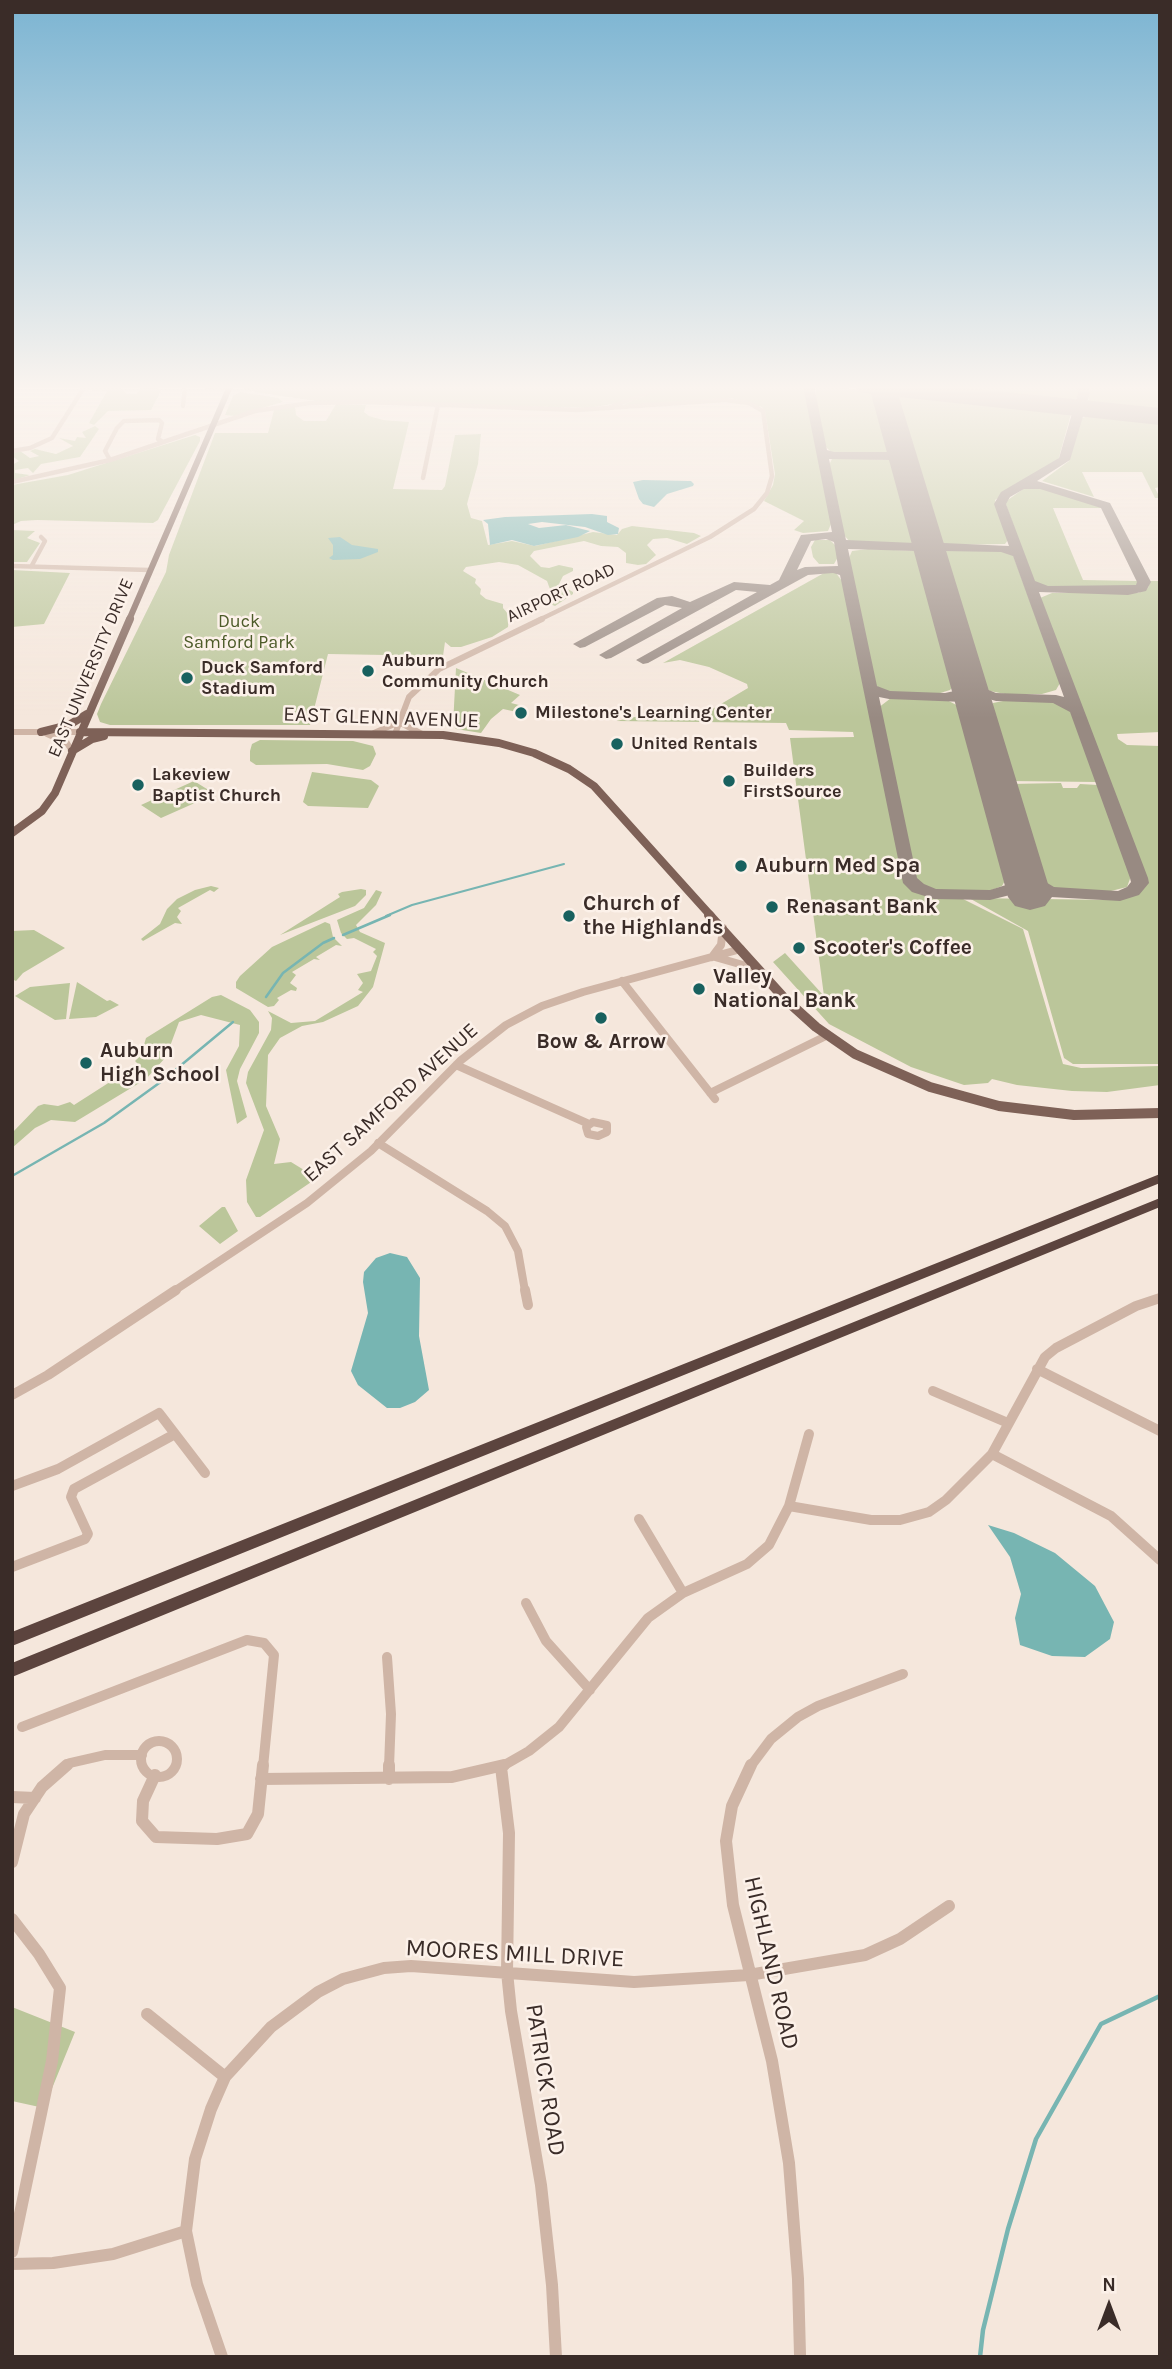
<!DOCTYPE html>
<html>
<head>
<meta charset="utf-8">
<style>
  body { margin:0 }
  #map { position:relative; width:1172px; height:2369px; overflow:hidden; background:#f5e7dc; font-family:Karla,sans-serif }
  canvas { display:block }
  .frame { position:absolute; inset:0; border:14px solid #3a2c28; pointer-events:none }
  .north { position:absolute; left:1074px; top:2271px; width:70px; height:70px; -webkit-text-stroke:5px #fcf1e9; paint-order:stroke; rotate:0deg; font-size:19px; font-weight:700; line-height:28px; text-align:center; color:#3a2c28 }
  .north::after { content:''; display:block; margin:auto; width:24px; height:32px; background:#3a2c28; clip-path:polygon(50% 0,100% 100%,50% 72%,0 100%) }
</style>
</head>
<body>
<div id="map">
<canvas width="1172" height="2369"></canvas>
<div class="frame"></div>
<div class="north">N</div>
</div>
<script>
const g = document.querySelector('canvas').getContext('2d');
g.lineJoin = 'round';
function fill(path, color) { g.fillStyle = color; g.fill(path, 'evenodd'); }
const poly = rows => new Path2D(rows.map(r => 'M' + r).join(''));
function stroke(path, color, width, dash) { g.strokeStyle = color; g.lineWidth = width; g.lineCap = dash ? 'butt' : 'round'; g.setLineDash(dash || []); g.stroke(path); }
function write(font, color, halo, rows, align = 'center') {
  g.font = font + ' Karla,sans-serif'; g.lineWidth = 5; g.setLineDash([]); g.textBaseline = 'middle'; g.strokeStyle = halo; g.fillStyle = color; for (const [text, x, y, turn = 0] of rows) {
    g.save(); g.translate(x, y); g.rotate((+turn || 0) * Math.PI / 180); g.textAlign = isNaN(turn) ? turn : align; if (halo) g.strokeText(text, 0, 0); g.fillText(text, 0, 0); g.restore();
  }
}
fill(poly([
  [238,386,664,386,618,403,589,408,316,401,255,392],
  [670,386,805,386,830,509,831,524,828,531,803,533,794,530,804,521,764,501,773,485,775,474,765,412,762,407,731,398,631,407,624,404],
  [816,386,874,391,891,452,831,452,825,446,821,433,815,404],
  [916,386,1076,386,1080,390,1075,401,1057,404,1053,403,1053,401],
  [1087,386,1160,386,1160,412,1095,407,1088,402,1090,390],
  [88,388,120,388,127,394,137,394,141,388,162,389,151,410,108,411,94,425,89,423,107,391,86,390],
  [240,392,278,398,283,402,234,416,225,415,233,396],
  [893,394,1048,410,1058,409,1071,414,1058,461,995,500,1008,540,1005,544,950,545,937,541],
  [336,404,366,405,364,412,369,416,383,420,409,422,393,489,442,490,445,486,455,435,481,434,478,464,467,504,471,518,482,521,488,545,512,541,535,546,593,532,617,535,622,529,632,526,694,533,701,536,687,544,667,538,653,539,647,545,656,555,646,564,638,565,626,563,626,553,618,547,601,546,584,541,534,551,530,556,541,567,549,568,559,565,573,568,573,571,563,576,559,584,573,592,573,594,555,606,550,604,551,592,547,581,518,565,499,562,466,567,463,571,476,579,475,583,481,589,480,594,486,599,503,604,503,608,509,615,508,627,492,637,461,647,451,647,445,642,443,656,328,654,310,725,110,725,100,722,97,714,101,704,166,572,169,555,215,433,268,433,274,410,295,406,296,415,304,421,326,421],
  [1098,413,1106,414,1106,417,1160,422,1160,487,1155,488,1160,498,1155,498,1142,472,1082,472,1094,497,1042,481,1069,461,1082,418],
  [95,426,99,429,80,457,41,464,33,473,28,468,15,470,15,473,30,475,12,481,12,465,19,461,12,456,12,453,20,451,30,458,39,456,30,451,35,449,56,454,73,446,59,438,75,441,77,437,86,438,82,432],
  [195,435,200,437,200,441,158,520,153,523,37,520,21,521,12,525,12,485,68,475],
  [847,458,893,460,916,543,867,544,850,542,844,535,829,465,832,459],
  [1034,486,1096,503,1103,508,1053,508,1083,580,1139,581,1139,584,1125,589,1050,588,1034,582,1005,502,1026,487],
  [12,530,35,531,27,538,40,543,27,562,12,562],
  [815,540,830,540,836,546,838,557,834,564,819,564,813,557,811,547],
  [868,549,919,551,955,684,950,690,937,694,900,694,882,690,873,683,849,558,852,551],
  [952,549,999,550,1013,555,1060,683,1056,690,1042,694,1005,694,990,691,979,683,941,553],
  [12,570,70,573,44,624,12,627],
  [824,573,836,573,842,581,848,599,906,883,916,891,930,896,961,898,1023,929,1063,1064,1081,1068,1160,1066,1160,1085,1107,1092,1072,1091,1017,1085,992,1079,988,1083,964,1085,911,1067,829,1024,773,962,785,953,824,996,790,738,854,737,853,732,789,730,786,723,616,721,654,713,704,714,748,688,747,684,709,667,680,660,663,663],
  [1150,581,1159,581,1160,589,1160,732,1117,734,1118,739,1127,745,1160,746,1160,1064,1073,1064,1064,1058,1028,931,969,898,1114,900,1130,897,1144,888,1146,876,1040,598,1052,593,1138,593,1148,588],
  [456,668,520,695,511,703,523,706,517,712,503,709,491,719,481,733,456,729,453,725],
  [891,698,945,699,962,708,1008,875,1002,886,984,893,944,892,924,887,913,877,878,708],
  [1008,700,1052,701,1070,710,1097,782,1009,781,987,710,993,703],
  [260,740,353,741,373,746,376,754,370,766,363,770,327,764,256,765,250,761,250,751,252,744],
  [312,772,371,780,379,786,368,808,308,806,303,802],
  [194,781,215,794,161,818,141,805],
  [1061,783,1063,788,1077,788,1080,784,1098,785,1131,876,1127,887,1111,891,1070,891,1050,887,1038,877,1010,784],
  [211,886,219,888,214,892,210,890,178,908,181,911,177,917,182,924,175,923,143,941,141,939,160,924,167,909,177,899,195,890],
  [361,889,366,890,366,895,355,906,280,935,340,897,338,894,342,892],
  [376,890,382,892,376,905,356,925,360,932,385,943,373,987,358,1006,323,1022,302,1026,280,1038,268,1055,266,1106,280,1139,274,1164,291,1162,317,1178,260,1217,256,1217,247,1202,246,1180,264,1130,246,1083,248,1072,271,1030,272,1018,268,1011,291,1023,315,1021,363,992,358,990,363,983,357,974,371,971,377,956,373,952,376,949,354,938,347,939,341,933,337,920,364,908],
  [325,922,330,924,333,937,342,946,336,945,316,957,320,960,314,959,292,972,296,975,290,983,297,988,296,991,291,990,277,998,279,1000,274,1006,268,1007,236,988,236,982,240,976,272,947],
  [34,930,65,948,23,973,16,981,12,979,12,931],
  [77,982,107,1001,110,1000,119,1005,96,1017,69,1019],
  [70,983,66,1019,55,1020,15,996,30,987],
  [221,995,250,1010,259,1022,259,1033,240,1069,237,1081,247,1117,237,1124,226,1070,239,1046,240,1025,201,1015,179,1022,166,1057,146,1079,75,1122,51,1120,35,1128,12,1148,12,1133,38,1106,44,1104,58,1106,70,1102,74,1105,138,1064,135,1061,141,1055,146,1038,212,997],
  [222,1207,225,1207,238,1231,220,1244,199,1226],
  [12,2007,75,2032,44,2108,12,2101]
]), '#bbc69a');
fill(poly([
  [643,480,691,481,694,484,693,486,667,494,654,507,643,504,639,499,633,482],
  [592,514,607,516,607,522,619,528,618,534,608,535,585,527,542,522,528,524,539,528,566,525,590,531,578,537,534,546,512,540,490,545,488,524,483,520,505,517],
  [340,537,352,545,378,549,378,552,360,559,333,560,329,558,333,555,333,545,328,538],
  [390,1253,407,1257,420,1278,419,1336,429,1390,415,1402,400,1408,387,1408,358,1385,351,1371,368,1313,363,1282,364,1272,376,1258],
  [988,1525,1014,1533,1055,1553,1095,1586,1114,1622,1110,1639,1085,1657,1052,1656,1020,1645,1015,1618,1021,1594,1010,1557]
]), '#77b5b2');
stroke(poly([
  [386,916,412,905,564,864]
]), '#77b5b2', 2);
stroke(poly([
  [343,935,390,915],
  [266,997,283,973,323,943,334,938],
  [12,1176,104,1123,162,1081,233,1022]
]), '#77b5b2', 2.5);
stroke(poly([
  [980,2357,983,2330,1008,2229,1036,2139,1101,2024,1160,1996]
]), '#77b5b2', 4.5);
fill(poly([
  [803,386,814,386,827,450,834,452,891,452,910,461,904,465,890,460,829,459,846,540,915,543,927,536,944,543,1009,546,994,504,1001,492,1059,458,1078,393,1077,386,1088,386,1090,393,1070,460,1037,481,1110,503,1151,582,1146,591,1128,595,1039,592,1148,878,1149,883,1139,895,1120,901,1051,897,1035,892,1025,884,1018,893,990,900,934,899,912,892,903,883,840,575,833,573,808,575,648,663,643,664,636,660,757,592,736,590,611,658,606,659,599,655,682,608,665,605,585,647,580,648,573,644,657,598,672,596,690,602,734,582,770,585,779,580,801,535,832,532,803,386],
  [1024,489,1040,489,1101,508,1137,582,1136,585,1048,586,1035,581,1006,504,1010,497,1024,489],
  [826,539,834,542,838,566,805,567,797,570,811,541,826,539],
  [929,546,942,551,1001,552,1013,556,1064,697,1056,695,996,693,969,682,964,683,959,690,945,693,890,691,877,686,848,549,915,551,928,555,935,551,929,546],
  [971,694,996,701,1053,703,1070,712,1130,878,1131,882,1127,887,1118,891,1054,887,1024,869,1018,870,1006,885,990,890,936,889,924,884,917,878,879,697,889,699,964,702,969,701,971,694]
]), '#988a82');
fill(poly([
  [855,386,948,386,1160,408,1160,425,899,397,1052,897,1045,906,1030,910,1015,906,1008,897,871,394,859,392,855,386]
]), '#988a82');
stroke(poly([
  [205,386,229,388],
  [12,392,16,386],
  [183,406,185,386],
  [610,407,666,386],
  [12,451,30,448,52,438,85,386],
  [110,460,105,451,117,428,124,421,159,420,162,423,158,439,163,442],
  [423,478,438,405],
  [12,482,110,460,255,411,310,403,367,402,577,410,725,400,749,403,763,411,772,476,767,493,754,509,710,537,539,620],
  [12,566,149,570],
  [31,567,45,541,41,537]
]), '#cfb5a6', 4.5);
stroke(poly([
  [12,732,80,732],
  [374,733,399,722,422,734],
  [47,734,67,743,72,751],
  [395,734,409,697,439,669,542,619]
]), '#cfb5a6', 6);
stroke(poly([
  [712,957,721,945,723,928],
  [715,957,757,969],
  [622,981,715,1099],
  [456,1065,589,1124],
  [710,1093,828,1035],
  [593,1122,607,1125,607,1132,598,1136,588,1134,586,1127,593,1122],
  [378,1143,487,1211,505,1226,518,1251,525,1291],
  [174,1291,307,1203,371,1151,460,1061,506,1025,542,1006,583,992,741,949]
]), '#cfb5a6', 8);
stroke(poly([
  [525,1290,528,1305],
  [1037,1369,1160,1431],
  [933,1391,1008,1423],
  [12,1395,48,1375,176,1290],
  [992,1454,1111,1516,1160,1560],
  [12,1486,58,1469,159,1413,205,1473],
  [789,1506,871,1520,900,1520,929,1512,946,1500,992,1454,1045,1357,1056,1348,1136,1306,1160,1298],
  [639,1519,683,1593],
  [12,1567,85,1539,88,1534,71,1497,74,1489,175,1434],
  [526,1603,546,1641,590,1690],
  [387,1657,391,1714,389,1767],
  [22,1727,247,1640,264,1643,274,1655,263,1767],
  '141 1759a18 18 0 1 1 36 0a18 18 0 1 1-36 0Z',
  [65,1767,70,1763,105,1755,142,1755],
  [501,1767,529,1751,559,1727,648,1618,683,1593,747,1564,769,1545,789,1506,809,1434],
  [750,1767,771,1739,798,1717,818,1706,903,1674]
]), '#cfb5a6', 10);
stroke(poly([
  [751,1765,732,1806,726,1841,733,1905,772,2061,789,2163,798,2279,800,2355],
  [501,1767,509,1833,507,1972,511,2011,541,2185,552,2285,556,2357],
  [155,1775,143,1801,142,1821,156,1837,217,1839,247,1834,258,1814,263,1765],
  [261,1779,452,1777,504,1765],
  [389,1779,389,1765],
  [12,1797,35,1798],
  [12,1862,24,1814,42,1787,67,1765],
  [12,1919,39,1954,60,1988,52,2061,12,2252],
  [147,2014,225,2077],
  [12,2264,53,2263,113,2254,186,2231],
  [222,2357,197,2284,186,2231,195,2159,211,2109,225,2077,271,2027,318,1992,343,1979,384,1968,411,1966,634,1982,749,1975,865,1955,900,1939,949,1906]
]), '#cfb5a6', 12);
stroke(poly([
  [129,620,230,386]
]), '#7e6157', 6);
stroke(poly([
  [41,732,69,725,87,714],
  [80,732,443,735,499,743,534,753,569,769,594,786,711,916],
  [72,751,92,739,104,736],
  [12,833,42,811,55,793,130,619]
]), '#7e6157', 8);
stroke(poly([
  [709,915,785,999,816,1027,855,1054,930,1087,999,1106,1074,1115,1160,1113]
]), '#7e6157', 10);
fill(poly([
  [1160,1174,1160,1183,12,1646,12,1632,1160,1174],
  [1160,1198,1160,1207,12,1677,12,1663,1160,1198]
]), '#5c443e');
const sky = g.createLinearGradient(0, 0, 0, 718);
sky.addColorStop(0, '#7bb4d2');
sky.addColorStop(0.54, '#faf4ef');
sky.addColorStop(1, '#faf4ef00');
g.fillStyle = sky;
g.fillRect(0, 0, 1172, 718);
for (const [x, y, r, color] of [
  [368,671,7,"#18615f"],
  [187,678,7,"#18615f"],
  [521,713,7,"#18615f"],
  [617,744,7,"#18615f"],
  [729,781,7,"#18615f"],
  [138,785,7,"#18615f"],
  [741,866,7,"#18615f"],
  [772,907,7,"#18615f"],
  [569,916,7,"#18615f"],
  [799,948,7,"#18615f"],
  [699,989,7,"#18615f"],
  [601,1018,7,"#18615f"],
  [86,1063,7,"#18615f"]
]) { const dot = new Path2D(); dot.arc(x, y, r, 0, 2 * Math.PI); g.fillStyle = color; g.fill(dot); stroke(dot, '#fcf1e9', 2.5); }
write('18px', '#3a2c28', '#fcf1e9', [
  ["AIRPORT ROAD",561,593,-25],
  ["EAST UNIVERSITY DRIVE",91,668,-67]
]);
write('18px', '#4d5b29', '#fcf1e9', [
  ["Duck",239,622],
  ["Samford Park",239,643]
]);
write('bold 18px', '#3a2c28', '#fcf1e9', [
  ["Auburn",382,661],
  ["Community Church",382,682],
  ["Duck Samford",201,668],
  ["Stadium",201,689],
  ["Milestone's Learning Center",535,713],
  ["United Rentals",631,744],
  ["Builders",743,771],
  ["FirstSource",743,792],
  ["Lakeview",152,775],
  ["Baptist Church",152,796]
], 'left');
write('21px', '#3a2c28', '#fcf1e9', [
  ["EAST GLENN AVENUE",381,718,2],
  ["EAST SAMFORD AVENUE",391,1103,-42]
]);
write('bold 21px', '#3a2c28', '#fcf1e9', [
  ["Auburn Med Spa",755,866],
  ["Church of",583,904],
  ["the Highlands",583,928],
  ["Renasant Bank",786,907],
  ["Scooter's Coffee",813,948],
  ["Valley",713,977],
  ["National Bank",713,1001],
  ["Bow & Arrow",601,1042,"center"],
  ["Auburn",100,1051],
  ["High School",100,1075]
], 'left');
write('24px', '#3a2c28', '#fcf1e9', [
  ["MOORES MILL DRIVE",515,1954,3],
  ["HIGHLAND ROAD",771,1963,77],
  ["PATRICK ROAD",545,2080,81]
]);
</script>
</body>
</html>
